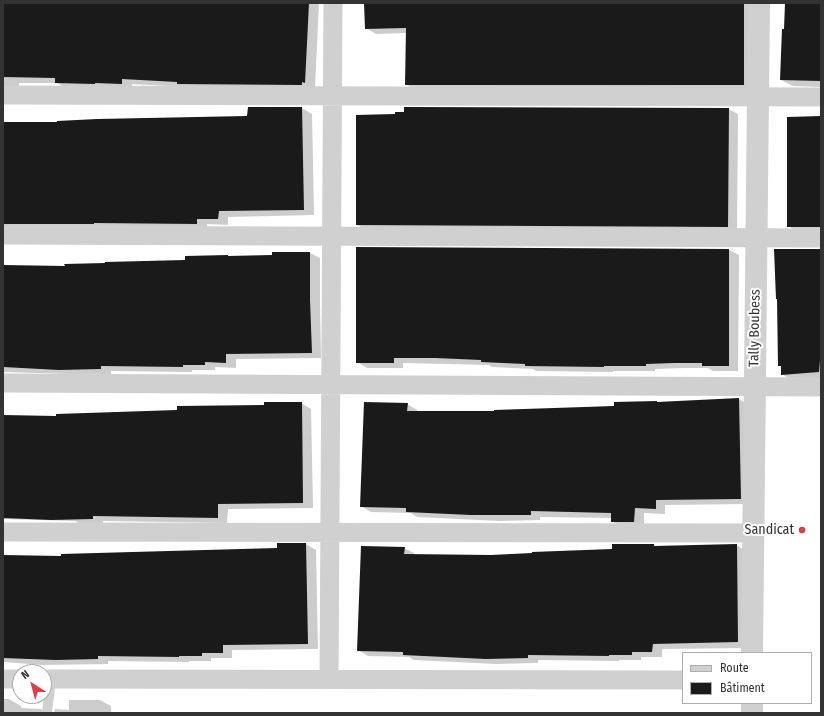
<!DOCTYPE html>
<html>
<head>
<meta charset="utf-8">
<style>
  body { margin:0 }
  #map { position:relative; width:824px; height:716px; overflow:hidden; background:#fff; font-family:"Fira Sans Condensed",sans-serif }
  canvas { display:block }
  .frame { position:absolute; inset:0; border:4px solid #333; pointer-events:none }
  .legend { position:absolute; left:682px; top:652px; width:130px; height:52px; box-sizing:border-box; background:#fff; border:1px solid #adadad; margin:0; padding:5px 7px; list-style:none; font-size:12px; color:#333 }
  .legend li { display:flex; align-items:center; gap:8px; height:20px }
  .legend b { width:20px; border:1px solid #adadad }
  .north { position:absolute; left:12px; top:664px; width:40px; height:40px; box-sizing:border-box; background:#fff; border:1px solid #adadad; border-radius:50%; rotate:324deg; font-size:11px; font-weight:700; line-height:16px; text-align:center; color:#333 }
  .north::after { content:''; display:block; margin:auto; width:14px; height:18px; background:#e63946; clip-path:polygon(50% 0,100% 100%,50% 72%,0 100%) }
</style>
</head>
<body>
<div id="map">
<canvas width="824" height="716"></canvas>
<div class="frame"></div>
<ul class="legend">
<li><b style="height:5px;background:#d0d0d0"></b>Route</li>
<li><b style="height:11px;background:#1a1a1a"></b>Bâtiment</li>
</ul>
<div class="north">N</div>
</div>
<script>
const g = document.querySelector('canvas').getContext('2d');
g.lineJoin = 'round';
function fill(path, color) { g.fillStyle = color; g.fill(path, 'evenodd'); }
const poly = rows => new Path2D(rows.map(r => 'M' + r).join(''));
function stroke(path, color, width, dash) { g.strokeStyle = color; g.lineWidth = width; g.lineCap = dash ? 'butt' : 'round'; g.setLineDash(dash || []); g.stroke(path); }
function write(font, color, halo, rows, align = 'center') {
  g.font = font + ' "Fira Sans Condensed",sans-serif'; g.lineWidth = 4; g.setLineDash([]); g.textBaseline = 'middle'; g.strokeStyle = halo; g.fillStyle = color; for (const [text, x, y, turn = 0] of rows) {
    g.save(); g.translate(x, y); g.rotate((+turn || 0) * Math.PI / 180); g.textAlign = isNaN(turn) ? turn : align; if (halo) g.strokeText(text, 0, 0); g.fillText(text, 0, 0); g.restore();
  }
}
fill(poly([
  [3,3,319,3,315,88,184,87,132,84,132,89,66,88,57,83,19,83,19,86,3,86],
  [365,3,754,3,753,90,416,90,406,84,407,33,376,34,366,28],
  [786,3,821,3,821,87,793,86,781,80,785,30],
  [249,108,302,108,312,114,314,215,228,217,228,225,207,224,207,229,3,229,3,123,58,123,248,117],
  [728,109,738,114,737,232,367,230,357,225,396,115],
  [821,117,821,233,800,233,788,226],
  [357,248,729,250,739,255,738,371,713,371,708,368,685,368,655,369,655,371,613,371,613,372,536,371,533,369,492,367,489,365,403,363,403,368,367,368,357,362],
  [821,250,821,379,793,381,782,374,782,367,779,365],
  [273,253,310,253,320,258,320,306,321,358,236,359,236,368,215,367,215,370,192,370,192,372,111,371,111,374,70,374,3,372,3,266,66,267,186,261,230,257,273,256],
  [739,399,749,405,750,504,665,505,665,514,644,513,644,527,622,527,612,521,612,518,540,517,540,520,499,521,417,517,411,513,371,512,361,506,407,404,417,410,417,412,495,412,615,407,657,402,659,403],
  [301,403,311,409,313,508,228,509,227,523,103,521,103,524,81,524,75,521,3,519,3,416,57,417,265,406],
  [278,544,306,544,316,550,318,649,232,650,232,658,211,658,211,661,189,661,189,662,108,661,108,664,43,665,3,662,3,556,62,557,278,549],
  [653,545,656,547,736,545,746,551,748,648,662,649,662,657,641,657,641,660,619,660,619,661,538,660,538,663,496,664,414,660,409,657,368,656,358,650,404,548,414,553,414,555,491,556,613,550],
  [3,699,9,699,21,706,21,708,41,709,48,713,3,713],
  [69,700,100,700,111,706,111,713,54,713,55,709,69,710]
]), '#0003');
fill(poly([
  [3,3,309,3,305,83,302,82,302,85,177,84,177,82,122,79,122,84,95,83,95,84,55,83,55,78,3,77],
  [364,3,744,3,744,85,405,85,406,28,365,29],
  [785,3,821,3,821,81,780,80,782,29,784,29],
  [248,107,302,107,304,210,219,211,218,219,197,219,197,224,94,223,94,224,3,224,3,122,57,122,57,121,97,119,247,116],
  [404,107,729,108,728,227,356,225,356,115,395,114,395,112,404,112],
  [821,116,821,227,787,227,787,117],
  [356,247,729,249,729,366,702,366,702,363,674,363,646,364,646,366,604,366,604,367,525,366,525,364,481,362,481,360,435,358,394,358,394,363,356,363],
  [774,249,821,249,821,348,819,372,781,375,781,366,778,366,777,299,776,299],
  [272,252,310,252,310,300,312,353,226,354,226,363,205,362,205,365,183,365,183,367,101,366,101,369,59,370,3,367,3,265,65,266,64,264,105,263,105,262,185,260,185,256,228,255,228,256,272,255],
  [739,398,741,499,656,500,656,509,635,508,634,522,611,522,611,513,531,511,531,515,471,515,406,512,406,508,360,507,364,402,408,403,407,411,494,411,494,410,614,406,614,402,657,401,657,402],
  [264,402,302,402,303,503,218,504,218,518,93,516,93,519,51,520,3,518,3,415,56,416,56,414,177,410,177,406,264,405],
  [277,543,306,543,308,644,223,645,223,653,202,653,202,656,179,656,179,657,98,656,98,659,56,660,3,658,3,555,61,556,61,554,277,548],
  [612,544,654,544,654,546,737,544,738,642,653,644,652,652,632,652,632,655,609,655,609,656,528,655,528,658,486,659,403,655,403,652,357,651,361,546,405,547,404,554,491,555,532,553,532,552,612,549]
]), '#1a1a1a');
stroke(poly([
  [47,713,51,679]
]), '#d0d0d0', 10);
stroke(poly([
  [3,95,821,97],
  [3,235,821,238],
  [3,383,821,387],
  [3,532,753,533],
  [3,679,20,679],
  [44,679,683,680],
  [329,679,333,3]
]), '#d0d0d0', 19);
stroke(poly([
  [752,653,759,3],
  [752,713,752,703]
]), '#d0d0d0', 22);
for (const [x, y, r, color] of [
  [802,530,4,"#e63946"]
]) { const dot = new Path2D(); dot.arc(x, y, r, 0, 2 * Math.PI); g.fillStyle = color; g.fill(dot); stroke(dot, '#fff', 1.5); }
write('14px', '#333', '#fff', [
  ["Tally Boubess",755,328,-89]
]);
write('14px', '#333', '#fff', [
  ["Sandicat",794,530]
], 'right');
</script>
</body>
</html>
